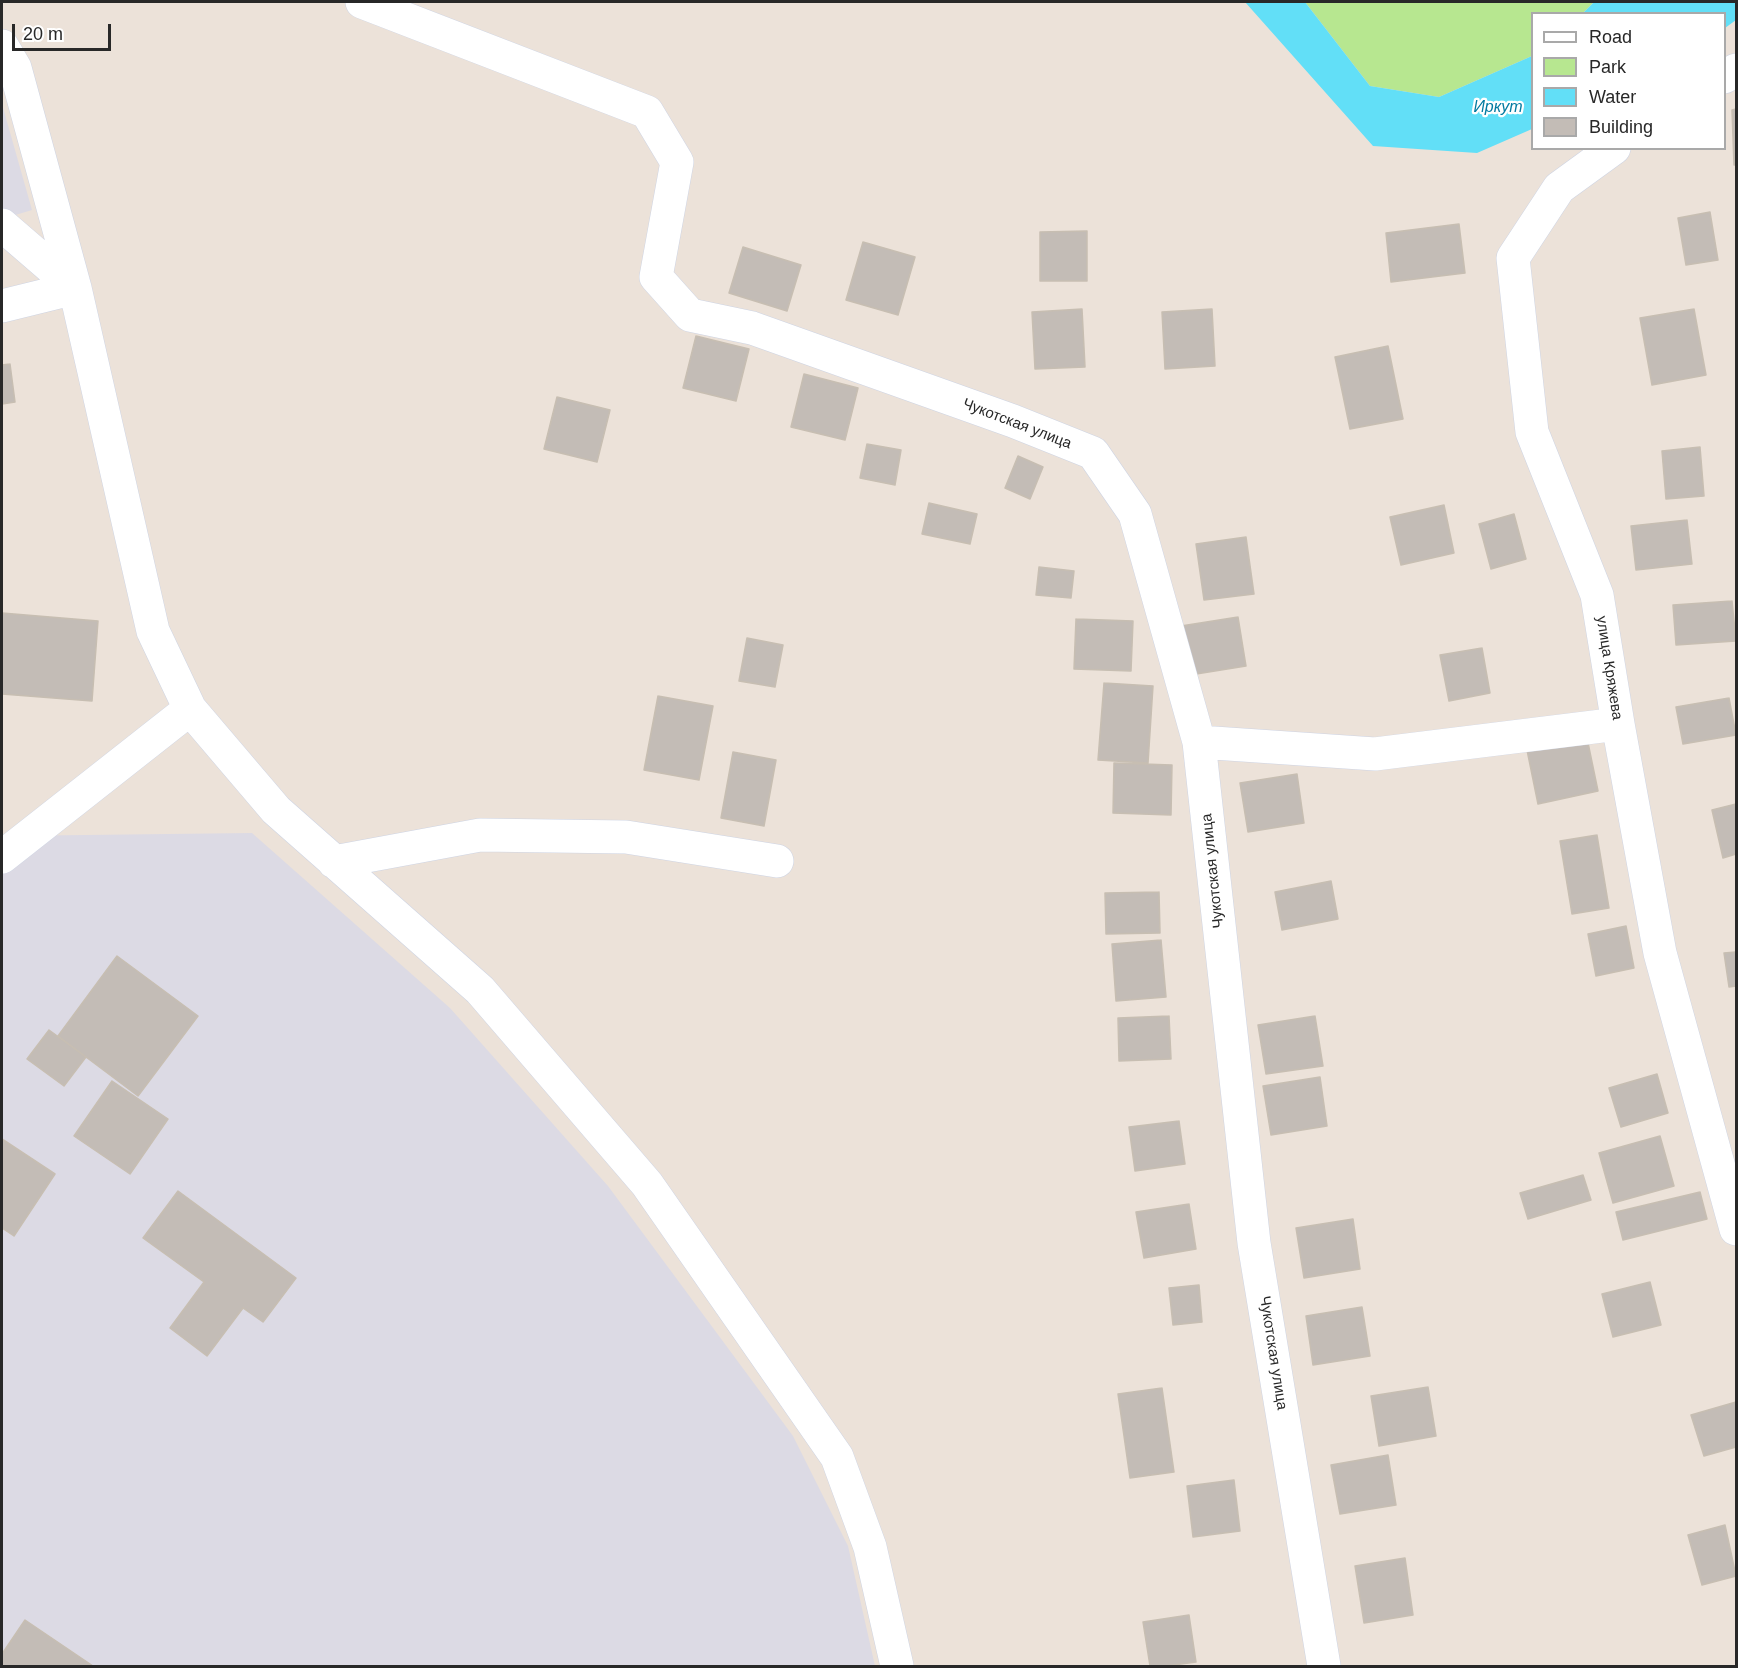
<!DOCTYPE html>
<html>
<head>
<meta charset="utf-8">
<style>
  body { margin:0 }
  #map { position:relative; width:1738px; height:1668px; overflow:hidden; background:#ece2d9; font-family:Helvetica,sans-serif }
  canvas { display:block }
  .frame { position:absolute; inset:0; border:3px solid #282828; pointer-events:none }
  .legend { position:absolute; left:1531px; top:12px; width:195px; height:138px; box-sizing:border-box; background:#fff; border:2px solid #a9a9a9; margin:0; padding:8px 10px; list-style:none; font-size:18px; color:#282828 }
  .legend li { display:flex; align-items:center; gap:12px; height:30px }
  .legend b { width:30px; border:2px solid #a9a9a9 }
  .scale { position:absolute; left:12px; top:24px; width:99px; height:27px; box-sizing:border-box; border:3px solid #282828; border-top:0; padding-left:8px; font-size:18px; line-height:21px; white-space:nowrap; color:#282828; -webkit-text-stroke:4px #fff; paint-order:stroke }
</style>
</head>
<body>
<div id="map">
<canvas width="1738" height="1668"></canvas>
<div class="frame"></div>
<ul class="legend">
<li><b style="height:8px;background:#fff"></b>Road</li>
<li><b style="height:16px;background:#b7e790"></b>Park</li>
<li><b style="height:16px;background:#62dff7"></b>Water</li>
<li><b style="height:16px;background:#c3bcb6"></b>Building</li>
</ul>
<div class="scale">20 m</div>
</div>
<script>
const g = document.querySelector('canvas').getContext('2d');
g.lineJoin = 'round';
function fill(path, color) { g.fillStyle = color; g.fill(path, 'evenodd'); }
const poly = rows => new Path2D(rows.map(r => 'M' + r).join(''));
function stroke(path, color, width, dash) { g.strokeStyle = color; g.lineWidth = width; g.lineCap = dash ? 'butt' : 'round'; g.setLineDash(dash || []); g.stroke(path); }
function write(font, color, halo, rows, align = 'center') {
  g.font = font + ' Helvetica,sans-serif'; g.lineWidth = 4.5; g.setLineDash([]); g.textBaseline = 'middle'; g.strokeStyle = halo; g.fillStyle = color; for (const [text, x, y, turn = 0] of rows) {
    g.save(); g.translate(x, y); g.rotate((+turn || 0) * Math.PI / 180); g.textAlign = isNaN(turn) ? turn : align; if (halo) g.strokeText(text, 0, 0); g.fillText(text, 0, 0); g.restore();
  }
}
fill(poly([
  [2,104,32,210,2,219],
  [252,833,450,1008,608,1186,793,1436,848,1546,875,1666,2,1666,2,836]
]), '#dcdae4');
fill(poly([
  [1305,2,1594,2,1583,13,1532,14,1532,56,1439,97,1370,86]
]), '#b7e790');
fill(poly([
  [1245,2,1305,2,1370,86,1439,97,1532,56,1532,129,1477,153,1373,146],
  [1594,2,1736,2,1736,20,1725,28,1724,14,1583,13]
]), '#62dff7');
const building = poly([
  [1736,109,1736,165,1734,165,1732,110,1736,109],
  [1710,212,1718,260,1686,265,1678,218,1710,212],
  [1459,224,1465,273,1391,282,1386,233,1459,224],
  [1087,231,1087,281,1040,281,1040,232,1087,231],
  [863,242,915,257,898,315,846,300,863,242],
  [743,247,801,265,787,311,729,293,743,247],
  [1082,309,1085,367,1035,369,1032,312,1082,309],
  [1212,309,1215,366,1165,369,1162,312,1212,309],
  [1694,309,1706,375,1652,385,1640,318,1694,309],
  [696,336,749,349,736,401,683,388,696,336],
  [1388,346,1403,419,1350,429,1335,357,1388,346],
  [10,364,15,402,2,404,2,365,10,364],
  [804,374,858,388,845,440,791,427,804,374],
  [557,397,610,410,597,462,544,449,557,397],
  [867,444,901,450,895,485,860,478,867,444],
  [1700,447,1704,496,1666,499,1662,451,1700,447],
  [1018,456,1043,467,1030,499,1005,488,1018,456],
  [929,503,977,514,970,544,922,534,929,503],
  [1444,505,1454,553,1401,565,1390,517,1444,505],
  [1514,514,1526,559,1491,569,1479,524,1514,514],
  [1687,520,1692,564,1636,570,1631,526,1687,520],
  [1246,537,1254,594,1204,600,1196,544,1246,537],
  [1039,567,1074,571,1071,598,1036,595,1039,567],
  [1732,601,1736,641,1676,645,1673,605,1732,601],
  [2,613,98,621,92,701,2,694,2,613],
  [1238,617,1246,666,1190,675,1181,626,1238,617],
  [1076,619,1133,621,1131,671,1074,669,1076,619],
  [747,638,783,645,775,687,739,681,747,638],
  [1482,648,1490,693,1449,701,1440,655,1482,648],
  [1104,683,1153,686,1148,763,1098,760,1104,683],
  [658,696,713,706,699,780,644,770,658,696],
  [1729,698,1736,735,1683,744,1676,707,1729,698],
  [1587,738,1598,791,1538,804,1527,750,1587,738],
  [733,752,776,760,764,826,721,818,733,752],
  [1114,763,1172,765,1171,815,1113,813,1114,763],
  [1297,774,1304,823,1248,832,1240,783,1297,774],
  [1736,804,1736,854,1723,858,1712,810,1736,804],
  [1597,835,1609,908,1572,914,1560,841,1597,835],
  [1331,881,1338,919,1282,930,1275,892,1331,881],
  [1159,892,1160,933,1106,934,1105,893,1159,892],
  [1626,926,1634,968,1596,976,1588,934,1626,926],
  [1161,940,1166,997,1116,1001,1112,944,1161,940],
  [1736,952,1736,986,1729,987,1724,953,1736,952],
  [117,956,198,1016,138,1096,58,1036,117,956],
  [1169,1016,1171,1059,1119,1061,1118,1018,1169,1016],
  [1315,1016,1323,1066,1266,1074,1258,1025,1315,1016],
  [49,1030,86,1057,64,1086,27,1059,49,1030],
  [1657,1074,1668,1113,1621,1127,1609,1088,1657,1074],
  [1320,1077,1327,1126,1271,1135,1263,1086,1320,1077],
  [112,1081,168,1119,130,1174,74,1136,112,1081],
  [1179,1121,1185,1164,1135,1171,1129,1127,1179,1121],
  [1660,1136,1674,1186,1613,1203,1599,1153,1660,1136],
  [2,1139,55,1174,14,1236,2,1228,2,1139],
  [1583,1175,1591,1200,1528,1219,1520,1193,1583,1175],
  [178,1191,296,1278,263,1322,243,1308,207,1356,170,1328,204,1282,143,1238,178,1191],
  [1700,1192,1707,1219,1623,1240,1616,1212,1700,1192],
  [1189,1204,1196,1249,1144,1258,1136,1212,1189,1204],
  [1353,1219,1360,1269,1304,1278,1296,1228,1353,1219],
  [1650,1282,1661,1325,1613,1337,1602,1294,1650,1282],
  [1199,1285,1202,1322,1173,1325,1169,1288,1199,1285],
  [1362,1307,1370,1356,1313,1365,1306,1316,1362,1307],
  [1428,1387,1436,1436,1379,1446,1371,1396,1428,1387],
  [1162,1388,1174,1472,1130,1478,1118,1394,1162,1388],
  [1736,1402,1736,1447,1704,1456,1691,1415,1736,1402],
  [1388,1455,1396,1505,1340,1514,1331,1465,1388,1455],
  [1234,1480,1240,1531,1193,1537,1187,1486,1234,1480],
  [1725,1525,1736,1576,1702,1585,1688,1535,1725,1525],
  [1405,1558,1413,1615,1364,1623,1355,1566,1405,1558],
  [1189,1615,1196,1662,1166,1666,1150,1666,1143,1622,1189,1615],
  [25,1620,93,1666,2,1666,2,1654,25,1620]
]);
fill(building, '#c3bcb6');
stroke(building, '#c7beb2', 1.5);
const minor = poly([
  [362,2,647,112,677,162,656,277,690,315,752,328,1013,421,1093,453,1135,514,1199,742,1254,1243,1324,1666],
  [2,46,15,68,75,288,153,631,190,709,276,810,480,990,647,1184,837,1457,870,1547,897,1666],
  [1724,77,1736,70],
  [1614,148,1559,188,1513,258,1532,432,1597,595,1618,724,1660,953,1736,1229],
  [2,225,75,288],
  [2,306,75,288],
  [1199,742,1375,754,1618,724],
  [2,857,190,709],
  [334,862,480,835,626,837,777,861]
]);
stroke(minor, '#ced4e3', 34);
stroke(minor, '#fff', 33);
write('15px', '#282828', '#fff', [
  ["Чукотская улица",1017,424,21],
  ["улица Кряжева",1609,668,81],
  ["Чукотская улица",1213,871,-96],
  ["Чукотская улица",1273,1353,81]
]);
write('italic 16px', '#037ba1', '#fff', [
  ["Иркут",1498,108]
]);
</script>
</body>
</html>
